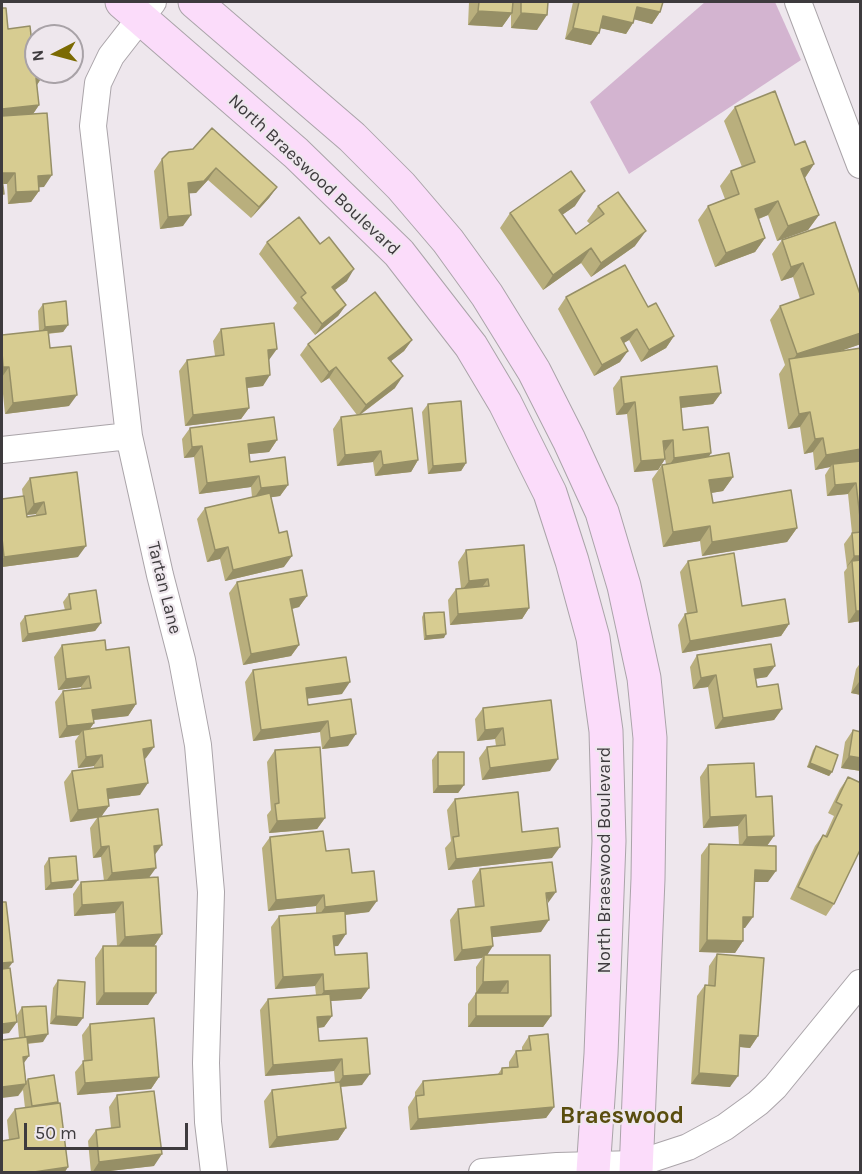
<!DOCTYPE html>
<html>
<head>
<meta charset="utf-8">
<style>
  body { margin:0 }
  #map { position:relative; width:862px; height:1174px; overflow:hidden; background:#eee7ed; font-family:Karla,sans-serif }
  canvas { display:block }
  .frame { position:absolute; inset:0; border:3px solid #3e3b3e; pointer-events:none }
  .north { position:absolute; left:24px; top:24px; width:60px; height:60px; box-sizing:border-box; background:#eee7ed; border:2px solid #a8a2a7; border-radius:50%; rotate:264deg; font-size:16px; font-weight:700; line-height:24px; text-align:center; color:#3e3b3e }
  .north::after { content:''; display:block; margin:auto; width:21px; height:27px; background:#7b6a02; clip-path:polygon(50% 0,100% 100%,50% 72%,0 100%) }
  .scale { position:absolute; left:24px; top:1123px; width:164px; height:27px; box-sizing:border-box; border:3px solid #3e3b3e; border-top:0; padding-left:8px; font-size:18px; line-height:21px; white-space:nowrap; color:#3e3b3e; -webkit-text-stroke:4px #eee7ed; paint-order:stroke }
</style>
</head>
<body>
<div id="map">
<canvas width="862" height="1174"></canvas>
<div class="frame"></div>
<div class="north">N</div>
<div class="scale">50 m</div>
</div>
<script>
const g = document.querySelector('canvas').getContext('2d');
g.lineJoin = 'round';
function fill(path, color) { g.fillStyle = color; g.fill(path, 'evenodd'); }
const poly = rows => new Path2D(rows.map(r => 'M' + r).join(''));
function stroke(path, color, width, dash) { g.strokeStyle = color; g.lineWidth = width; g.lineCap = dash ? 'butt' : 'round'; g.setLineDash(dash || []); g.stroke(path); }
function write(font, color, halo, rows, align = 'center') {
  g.font = font + ' Karla,sans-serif'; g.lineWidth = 4.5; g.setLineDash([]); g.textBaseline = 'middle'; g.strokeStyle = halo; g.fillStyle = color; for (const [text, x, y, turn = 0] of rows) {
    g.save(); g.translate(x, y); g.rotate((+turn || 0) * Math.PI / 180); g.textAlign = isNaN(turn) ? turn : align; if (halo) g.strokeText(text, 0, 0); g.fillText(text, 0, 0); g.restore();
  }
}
fill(poly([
  [705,2,775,2,801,60,629,174,590,102]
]), '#d3b4d0');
const minor = poly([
  [153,2,111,56,98,83,93,126,129,436,160,575,182,660,198,745,211,892,206,1063,208,1122,214,1172],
  [798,2,860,165],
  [2,450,129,436],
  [482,1172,557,1166,636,1164,688,1147,725,1127,758,1103,775,1087,860,983]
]);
const secondary = poly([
  [122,2,296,153,399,253,471,346,505,403,550,493,572,561,593,638,606,731,609,841,601,1054,593,1172],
  [195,2,352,137,401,186,448,241,487,295,534,371,569,440,602,512,624,586,644,678,650,738,648,879,636,1172]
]);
stroke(minor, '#aaa4a9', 28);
stroke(secondary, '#aaa4a9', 35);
stroke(minor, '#fff', 26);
stroke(secondary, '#fbdcfa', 33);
fill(poly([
  [469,2,548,2,537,30,511,28,511,14,502,27,468,25],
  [573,2,663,2,660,12,652,24,634,19,633,23,626,34,601,28,591,45,565,39],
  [8,29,33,53,42,77,37,85,39,105,33,114,44,187,39,187,39,191,31,202,8,204,7,184,3,184],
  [735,107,795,145,814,164,805,178,819,215,808,230,777,241,768,215,759,219,765,238,755,252,715,267,698,220,708,206,725,199,720,186,731,171,742,167,724,121],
  [169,152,277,187,269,198,251,218,208,180,196,193,189,193,183,226,160,229,154,171,162,159],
  [575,206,562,215,576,234,590,224,587,221,598,206,635,246,591,277,581,263,543,290,500,228,510,213],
  [782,240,861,297,861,344,840,351,861,348,861,621,848,623,844,572,847,568,844,544,852,533,848,494,827,496,825,475,830,467,815,470,813,452,804,454,800,427,788,429,779,374,785,365,770,320,780,306,800,299,793,277,781,281,772,254],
  [267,242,347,281,335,290,346,305,338,316,315,335,293,308,297,303,259,254],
  [566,297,648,307,674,336,666,348,641,362,629,340,624,343,620,362,594,376,558,309],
  [43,304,68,325,63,332,48,334,50,348,69,406,5,414,2,384,2,335,39,331,38,311],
  [221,329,269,360,263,386,247,388,249,408,241,419,185,426,179,371,187,360,215,356,213,341],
  [412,340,404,351,391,361,395,388,360,415,418,460,411,472,375,476,373,462,337,466,333,429,341,417,357,415,329,378,321,383,300,355,308,344],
  [621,377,721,393,713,404,681,408,683,430,709,457,733,477,723,491,711,493,713,503,797,528,787,542,702,556,700,541,663,547,652,479,662,465,666,464,665,459,658,470,634,472,627,414,616,415,613,388],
  [428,404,466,463,461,471,428,474,422,412],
  [190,428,277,440,269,452,249,454,250,462,288,485,280,496,271,497,284,567,225,581,220,559,207,562,197,519,205,508,252,497,251,487,199,494,194,457,184,458,182,439],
  [30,478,78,557,2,567,2,499,23,497,22,489],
  [36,514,36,516,27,517,26,515],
  [466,550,529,608,522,619,450,625,448,600,456,589,461,588,458,562],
  [688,561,742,606,789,624,781,636,682,653,678,625,685,614,687,614,680,572],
  [237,582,307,596,299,607,292,609,299,645,291,656,243,665,229,593],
  [69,594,101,623,95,631,22,642,20,623,25,616,65,610,63,602],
  [424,613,444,638,424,640,422,617],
  [62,645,106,650,136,704,128,716,94,720,94,723,90,729,146,758,145,759,140,795,108,799,102,816,155,855,149,878,162,934,154,946,142,946,148,1005,96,1005,95,958,103,946,117,946,115,913,74,916,73,894,81,882,104,881,101,857,93,858,90,828,97,818,70,822,64,782,72,771,94,768,94,766,78,768,75,741,79,735,59,738,55,702,63,691,81,689,81,687,58,690,54,657],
  [697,655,767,677,755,679,757,687,782,709,774,720,715,729,708,687,693,689,690,667],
  [861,662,861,695,851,693,856,669],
  [253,670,342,694,307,698,308,705,351,699,348,746,322,749,320,732,253,741,245,682],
  [483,708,550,771,482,780,479,758,487,747,496,746,495,739,477,741,475,719],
  [853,730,861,771,841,768,845,742],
  [816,746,832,772,829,776,807,767,813,750],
  [275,750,325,818,317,829,269,833,267,815,271,810,267,762],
  [438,752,464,785,458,793,433,793,432,760],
  [708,765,756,797,774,836,767,846,768,882,754,882,745,928,743,928,743,941,735,953,699,952,701,855,709,844,739,845,738,826,703,828,700,777],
  [848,777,861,783,861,855,858,854,834,904,826,916,790,899,815,846,823,835,825,836,834,816,828,813,840,789],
  [455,799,522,832,552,858,448,870,445,848,451,841,447,810],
  [270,837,326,851,352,873,369,912,345,915,338,946,334,946,335,955,369,988,361,999,331,1001,332,1016,324,1027,318,1028,319,1041,367,1038,362,1085,341,1087,346,1128,338,1140,269,1148,264,1101,272,1090,335,1082,334,1071,265,1076,260,1010,268,999,316,995,315,986,275,989,271,927,279,916,316,913,316,906,268,911,262,848],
  [49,858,72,888,45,890,44,866],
  [480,869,547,903,541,932,493,937,487,955,551,1016,543,1027,468,1027,468,1004,476,993,500,993,476,993,476,967,482,958,454,961,450,920,458,909,475,907,472,881],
  [717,954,758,1036,750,1048,739,1047,730,1087,691,1084,697,996,705,985,708,985,709,966],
  [58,980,77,1026,50,1024,53,988],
  [22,1007,43,1042,28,1044,24,1063,26,1081,28,1079,56,1104,68,1167,64,1173,2,1173,9,1140,7,1120,15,1109,25,1108,23,1090,18,1096,19,1038,17,1015],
  [90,1024,159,1077,151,1089,77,1095,75,1072,84,1061,82,1035],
  [529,1036,554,1107,546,1118,410,1130,408,1107,415,1096,415,1092,423,1081,498,1074,502,1068,509,1068,509,1062,516,1051,522,1050,522,1047],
  [117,1095,154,1166,91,1173,88,1141,96,1130,111,1128,109,1107]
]), '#b9af7d');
fill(poly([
  [637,7,660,12,652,24,629,18],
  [478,11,512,13,502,27,468,25],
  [521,13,547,15,537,30,511,28],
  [603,16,633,23,626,34,595,27],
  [573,28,599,33,591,45,565,39],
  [42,77,35,88,36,78],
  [39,105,31,117,2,120,2,109],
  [814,164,804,179,801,169],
  [216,168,208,180,196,193,180,194,188,183],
  [2,173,15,173,7,184,2,184],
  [52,175,44,187,30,188,38,176],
  [277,187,269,198,251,218,259,207],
  [39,191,31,202,8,204,16,192],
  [585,191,575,206,549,224,559,210],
  [778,201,768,215,745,224,755,209],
  [191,215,183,226,160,229,168,217],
  [819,215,808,230,777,241,788,226],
  [646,231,635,246,591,277,601,263],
  [765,238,755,252,715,267,726,253],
  [591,248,581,263,543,290,553,275],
  [803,263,793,277,781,281,791,267],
  [354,269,347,281,324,298,332,287],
  [346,305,338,316,315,335,322,324],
  [68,325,63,332,40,334,45,327],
  [637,329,629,340,613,349,621,338],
  [861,333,861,344,791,368,790,364,797,354],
  [674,336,666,348,641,362,649,350],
  [412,340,404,351,381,369,388,358],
  [277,349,269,360,268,350],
  [628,351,620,362,594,376,602,365],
  [3,367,9,367,2,377,2,370],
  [336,367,329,378,321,383,329,372],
  [270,375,263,386,238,389,246,378],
  [403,376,395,388,358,416,366,405],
  [721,393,713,404,672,409,680,397],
  [77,395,69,406,5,414,13,403],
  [635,402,627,414,616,415,624,404],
  [249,408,241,419,185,426,193,415],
  [810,412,800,427,788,429,799,414],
  [823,438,813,452,804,454,815,439],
  [277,440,269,452,240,455,248,444],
  [673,440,665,451,663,441],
  [202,446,194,457,184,458,192,447],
  [861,449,861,461,833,464,830,467,815,470,826,455],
  [381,451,373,462,337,466,345,455],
  [711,453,704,465,667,469,674,458],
  [665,459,658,470,634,472,641,461],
  [418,460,411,472,375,476,383,465],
  [466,463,461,471,428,474,433,466],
  [259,476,251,487,199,494,207,483],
  [733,477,723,491,699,495,709,480],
  [856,483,848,494,827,496,835,485],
  [288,485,280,496,253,500,261,488],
  [44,502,36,514,26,515,34,504],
  [710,526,700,541,663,547,673,532],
  [797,528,787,542,702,556,712,542],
  [86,546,78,557,2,567,2,560,4,557],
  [228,547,220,559,207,562,215,550],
  [292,556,284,567,225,581,233,570],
  [854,556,861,556,861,566,852,561,846,568],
  [488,579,480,590,461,592,469,581],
  [307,596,299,607,283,611,290,599],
  [529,608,522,619,450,625,458,614],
  [856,611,861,611,861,621,848,623],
  [101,623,95,631,22,642,28,634],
  [789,624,781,636,682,653,690,641],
  [446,634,444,638,424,640,426,636],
  [299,645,291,656,243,665,251,654],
  [775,666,767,677,746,680,754,669],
  [716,675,708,687,693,689,701,678],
  [89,676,81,687,58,690,66,679],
  [350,682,342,694,298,700,306,688],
  [859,682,861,682,861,695,851,693],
  [136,704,128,716,84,721,92,710],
  [782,709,774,720,715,729,723,718],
  [328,721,320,732,253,741,261,730],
  [94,723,86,734,83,730,79,735,59,738,67,726],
  [503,728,495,739,477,741,485,730],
  [356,734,348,746,322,749,330,738],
  [154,747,146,758,135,760,143,749],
  [102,755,94,766,78,768,86,757],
  [849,756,861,758,861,771,841,768],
  [558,759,550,771,482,780,490,768],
  [810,763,832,772,829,776,807,767],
  [148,783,140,795,99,800,107,789],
  [464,785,458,793,433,793,438,786],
  [109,806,101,817,70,822,78,810],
  [746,815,738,826,703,828,710,817],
  [325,818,317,829,269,833,277,821],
  [774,836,766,847,739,849,747,837],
  [162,845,154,856,154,846],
  [109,846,101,857,93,858,101,847],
  [560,847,552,858,448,870,456,859],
  [156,868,148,879,104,884,112,873],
  [755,870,776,871,768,882,747,882],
  [78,880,72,888,45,890,51,883],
  [556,892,548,903,546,893],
  [324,895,316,906,268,911,276,900],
  [377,901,369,912,317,918,325,907],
  [123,902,115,913,74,916,82,905],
  [743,917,753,917,745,928,735,928],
  [549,920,541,932,484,938,491,927],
  [162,934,154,946,117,948,125,937],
  [346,934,338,946,325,947,333,936],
  [707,940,743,941,735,953,699,952],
  [493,946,486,957,484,955,482,958,454,961,462,950],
  [13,962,7,970,2,970,2,963],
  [323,974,315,986,275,989,283,977],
  [508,981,500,993,476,993,483,982],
  [369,988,361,999,316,1002,324,991],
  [104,993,156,993,148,1005,96,1005],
  [56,1016,83,1018,77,1026,50,1024],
  [332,1016,324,1027,309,1029,317,1017],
  [476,1016,551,1016,543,1027,468,1027],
  [17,1022,9,1033,2,1034,2,1024],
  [48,1034,43,1042,19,1044,25,1037],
  [740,1035,758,1036,750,1048,732,1046],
  [29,1056,21,1067,23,1057],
  [342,1059,334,1071,265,1076,273,1065],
  [699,1073,738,1076,730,1087,691,1084],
  [370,1074,362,1085,336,1087,343,1076],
  [159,1077,151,1089,77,1095,85,1083],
  [26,1084,18,1096,2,1098,2,1087],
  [554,1107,546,1118,410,1130,418,1119],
  [346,1128,338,1140,269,1148,277,1137],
  [162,1154,154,1166,92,1173,99,1162],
  [68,1167,64,1173,27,1173]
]), '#968f66');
const building = poly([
  [479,2,513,2,512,13,478,11,479,2],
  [521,2,548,2,547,15,521,13,521,2],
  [579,2,663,2,660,12,637,7,633,23,603,16,599,33,573,28,579,2],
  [2,8,6,8,8,29,30,26,33,53,36,53,36,72,42,72,42,77,36,78,39,105,2,109,2,8],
  [775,91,795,145,805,141,814,164,801,169,819,215,788,226,778,201,755,209,765,238,726,253,708,206,739,194,731,171,755,162,735,107,775,91],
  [47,113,52,175,38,176,39,191,16,192,15,173,2,173,2,116,47,113],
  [212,128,277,187,259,207,216,168,204,181,188,183,191,215,168,217,162,159,169,152,193,149,212,128],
  [571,171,585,191,559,210,576,234,604,214,598,206,618,192,646,231,601,263,591,248,553,275,510,213,571,171],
  [2,177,4,194,2,194,2,177],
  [299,217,320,244,329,237,354,269,332,287,346,305,322,324,301,297,306,293,267,242,299,217],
  [835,222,861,297,861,333,797,354,780,306,814,294,803,263,791,267,782,240,835,222],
  [625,265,648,307,656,303,674,336,649,350,637,329,621,338,628,351,602,365,566,297,625,265],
  [375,292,412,340,388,358,403,376,366,405,336,367,329,372,308,344,375,292],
  [66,301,68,325,45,327,43,304,66,301],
  [274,323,277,349,268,350,270,375,246,378,249,408,193,415,187,360,224,355,221,329,274,323],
  [48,330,50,348,71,346,77,395,13,403,9,367,3,367,2,352,2,335,48,330],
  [861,348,861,449,826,455,823,438,815,439,810,412,799,414,789,359,861,348],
  [717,366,721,393,680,397,683,430,708,427,711,453,674,458,673,440,663,441,665,459,641,461,635,402,624,404,621,377,717,366],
  [461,401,466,463,433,466,428,404,461,401],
  [412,408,418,460,383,465,381,451,345,455,341,417,412,408],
  [274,417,277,440,248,444,250,462,285,457,288,485,261,488,259,476,207,483,202,446,192,447,190,428,274,417],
  [729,453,733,477,709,480,713,503,791,490,797,528,712,542,710,526,673,532,662,465,729,453],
  [861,461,861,526,856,483,835,485,833,464,861,461],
  [77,472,86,546,4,557,2,538,2,499,24,496,27,517,46,514,44,502,34,504,30,478,77,472],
  [270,493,279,533,287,531,292,556,233,570,228,547,215,550,205,508,270,493],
  [861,532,861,556,854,556,852,533,861,532],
  [524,545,529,608,458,614,456,589,489,586,488,579,469,581,466,550,524,545],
  [734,553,742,606,785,599,789,624,690,641,685,614,697,612,688,561,734,553],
  [861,560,861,611,856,611,852,561,861,560],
  [302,570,307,596,290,599,299,645,251,654,237,582,302,570],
  [96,590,101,623,28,634,25,616,71,609,69,594,96,590],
  [444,612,446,634,426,636,424,613,444,612],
  [105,640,106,650,129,647,136,704,92,710,94,723,67,726,63,691,91,688,89,676,66,679,62,645,105,640],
  [771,644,775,666,754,669,757,687,778,684,782,709,723,718,716,675,701,678,697,655,771,644],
  [346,657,350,682,306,688,308,705,351,699,356,734,330,738,328,721,261,730,253,670,346,657],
  [551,700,558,759,490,768,487,747,505,745,503,728,485,730,483,708,551,700],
  [151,720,154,747,143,749,148,783,107,789,109,806,78,810,72,771,103,767,102,755,86,757,83,730,151,720],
  [853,730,861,732,861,758,849,756,853,730],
  [816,746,838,755,832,772,810,763,816,746],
  [320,747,325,818,277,821,275,804,279,803,275,750,320,747],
  [438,752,464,752,464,785,438,786,438,752],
  [754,763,756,797,772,796,774,836,747,837,746,815,710,817,708,765,754,763],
  [848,777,861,783,861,848,834,904,798,887,823,835,827,837,842,805,836,802,848,777],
  [518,792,522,832,558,828,560,847,456,859,453,837,459,836,455,799,518,792],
  [158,809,162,845,154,846,156,868,112,873,109,846,101,847,98,817,158,809],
  [323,831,326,851,349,849,352,873,374,871,377,901,325,907,324,895,276,900,270,837,323,831],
  [709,844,776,846,776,871,755,870,753,917,743,917,743,941,707,940,709,844],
  [76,856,78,880,51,883,49,858,76,856],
  [552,862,556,892,546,893,549,920,491,927,493,946,462,950,458,909,484,906,480,869,552,862],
  [158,877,162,934,125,937,123,902,82,905,81,882,158,877],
  [2,902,6,902,13,962,2,963,2,902],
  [345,911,346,934,333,936,335,955,367,953,369,988,324,991,323,974,283,977,279,916,345,911],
  [103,946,156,946,156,993,104,993,103,946],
  [717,954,764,958,758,1036,740,1035,738,1076,699,1073,705,985,715,986,717,954],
  [484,955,550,955,551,1016,476,1016,476,993,508,993,508,981,483,982,484,955],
  [10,968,17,1022,2,1024,2,969,10,968],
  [58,980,85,982,83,1018,56,1016,58,980],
  [330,994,332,1016,317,1017,319,1041,367,1038,370,1074,343,1076,342,1059,273,1065,268,999,330,994],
  [46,1006,48,1034,25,1037,22,1007,46,1006],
  [154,1018,159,1077,85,1083,83,1061,92,1060,90,1024,154,1018],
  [548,1034,554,1107,418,1119,416,1096,424,1095,423,1081,502,1074,502,1068,518,1067,516,1051,531,1050,529,1036,548,1034],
  [27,1037,29,1056,23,1057,26,1084,2,1087,2,1040,27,1037],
  [54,1075,58,1102,32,1106,28,1079,54,1075],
  [340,1082,346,1128,277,1137,272,1090,340,1082],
  [154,1091,162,1154,99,1162,96,1130,120,1127,117,1095,154,1091],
  [60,1103,68,1167,27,1173,2,1173,2,1141,19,1138,15,1109,60,1103]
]);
fill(building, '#d7cc91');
stroke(building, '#968f66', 1.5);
write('18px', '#3e3b3e', '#eee7ed', [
  ["North Braeswood Boulevard",314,175,43],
  ["Tartan Lane",164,588,76],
  ["North Braeswood Boulevard",605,860,-90]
]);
write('bold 24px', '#594d0e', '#eee7ed', [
  ["Braeswood",622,1116]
]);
</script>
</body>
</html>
